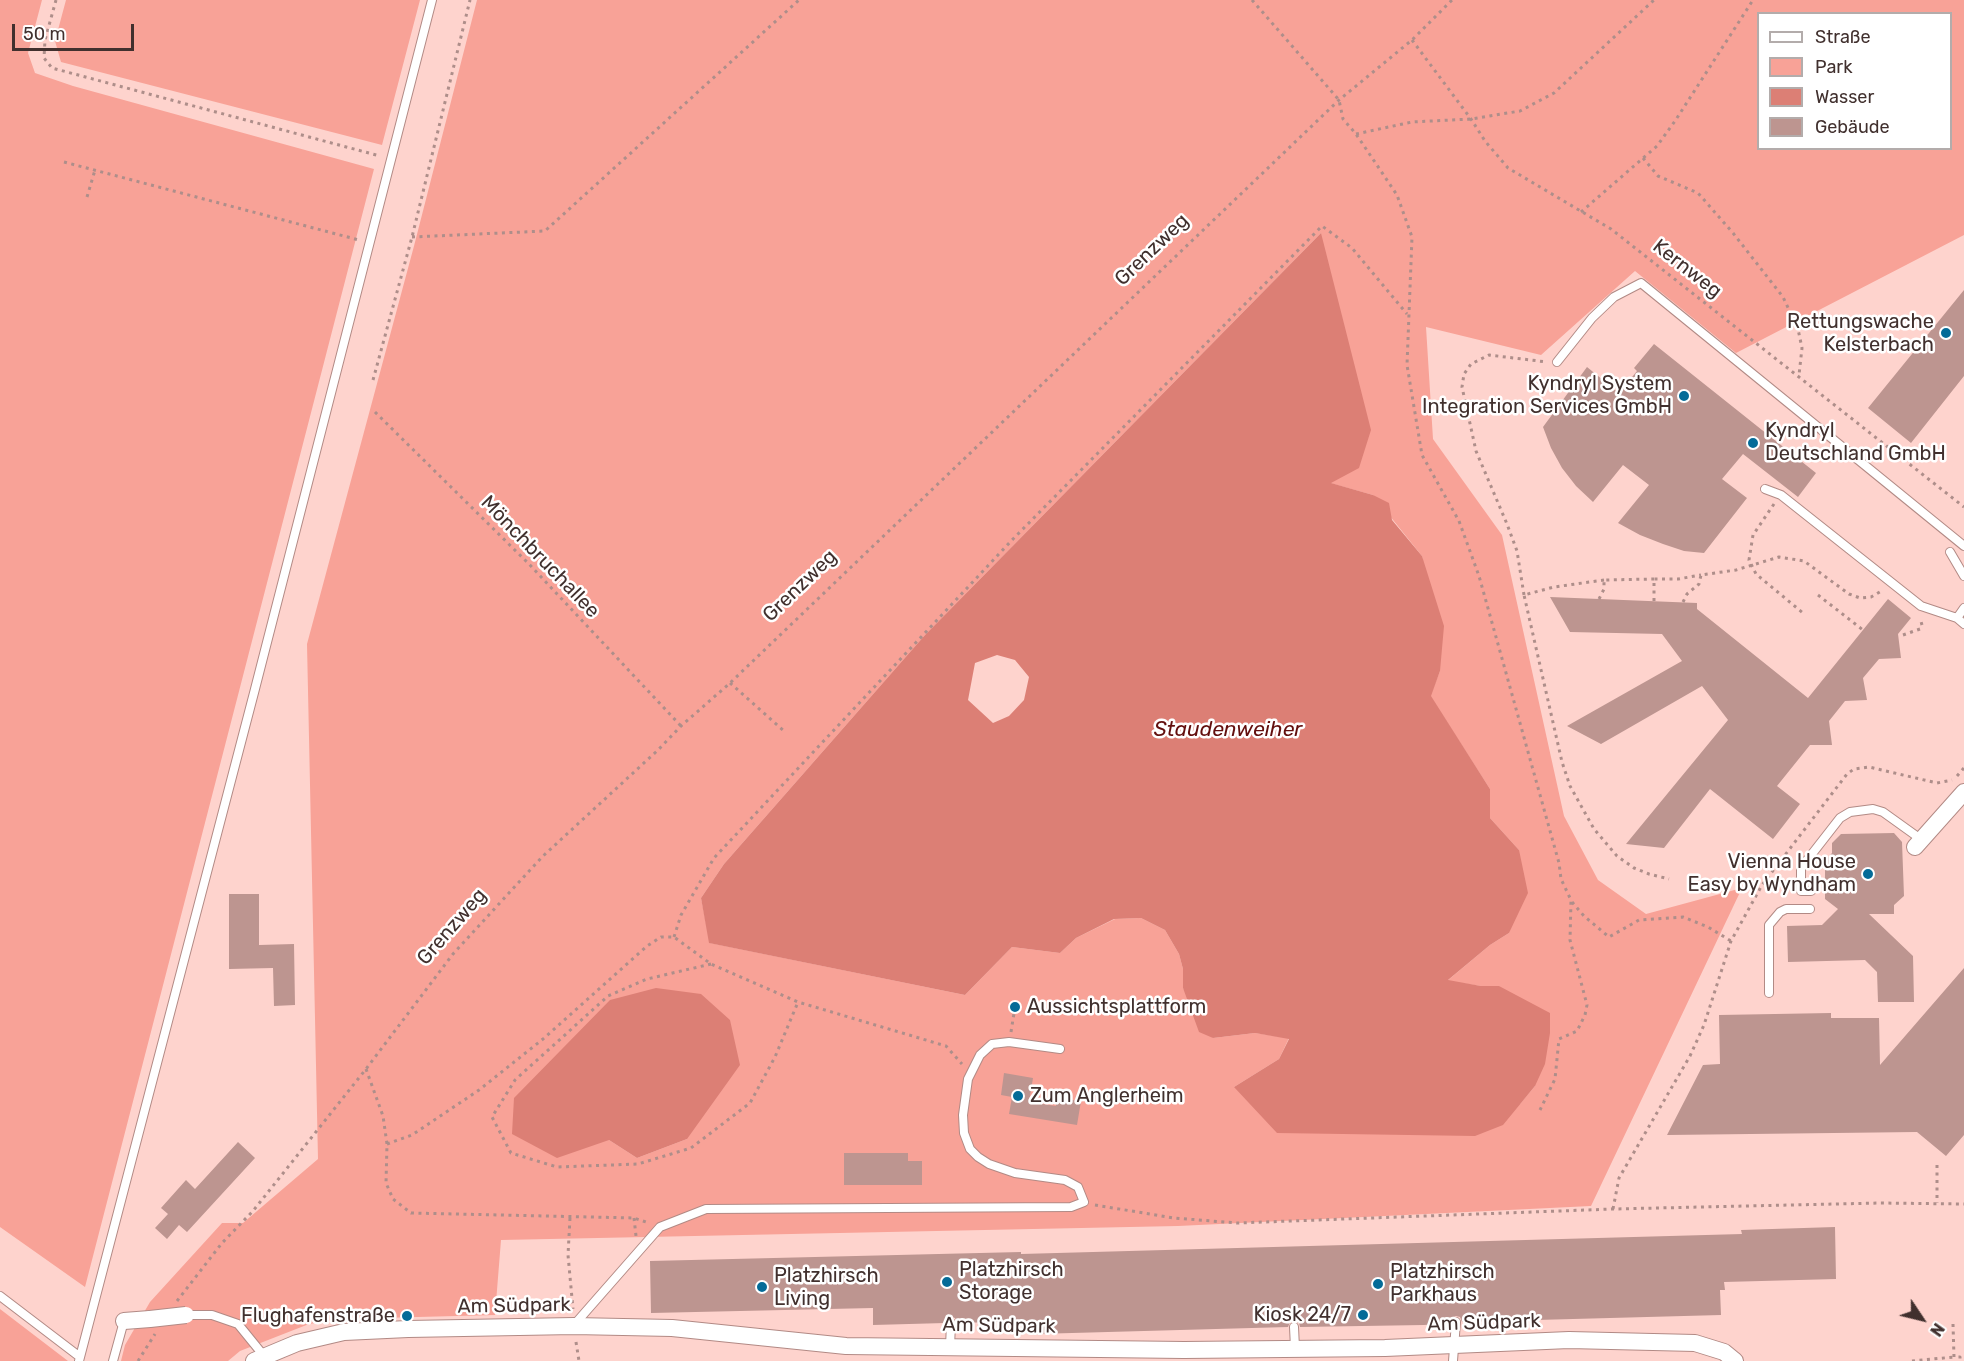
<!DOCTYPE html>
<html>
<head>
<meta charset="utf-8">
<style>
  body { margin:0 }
  #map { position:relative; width:1964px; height:1361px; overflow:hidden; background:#fed3cd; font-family:Rubik,sans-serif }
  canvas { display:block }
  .legend { position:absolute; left:1757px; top:12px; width:195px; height:138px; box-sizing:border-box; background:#fff; border:2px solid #b3acab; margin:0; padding:8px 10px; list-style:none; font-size:18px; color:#41302e }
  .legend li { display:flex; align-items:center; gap:12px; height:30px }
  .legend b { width:30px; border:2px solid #b3acab }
  .north { position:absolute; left:1892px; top:1289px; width:60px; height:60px; -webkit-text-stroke:4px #fff; paint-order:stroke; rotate:125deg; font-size:16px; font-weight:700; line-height:24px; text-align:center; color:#41302e }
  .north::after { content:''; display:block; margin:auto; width:21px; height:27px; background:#41302e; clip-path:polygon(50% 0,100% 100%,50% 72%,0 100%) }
  .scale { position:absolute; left:12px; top:24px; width:122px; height:27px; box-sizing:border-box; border:3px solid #41302e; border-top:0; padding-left:8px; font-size:18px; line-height:21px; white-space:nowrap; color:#41302e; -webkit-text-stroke:4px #fff; paint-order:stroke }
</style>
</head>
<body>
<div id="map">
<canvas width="1964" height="1361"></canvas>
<ul class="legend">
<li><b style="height:8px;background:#fff"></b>Straße</li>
<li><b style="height:16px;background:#f8a297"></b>Park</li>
<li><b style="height:16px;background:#dc7f75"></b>Wasser</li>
<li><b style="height:16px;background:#bd9590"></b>Gebäude</li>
</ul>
<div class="north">N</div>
<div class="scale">50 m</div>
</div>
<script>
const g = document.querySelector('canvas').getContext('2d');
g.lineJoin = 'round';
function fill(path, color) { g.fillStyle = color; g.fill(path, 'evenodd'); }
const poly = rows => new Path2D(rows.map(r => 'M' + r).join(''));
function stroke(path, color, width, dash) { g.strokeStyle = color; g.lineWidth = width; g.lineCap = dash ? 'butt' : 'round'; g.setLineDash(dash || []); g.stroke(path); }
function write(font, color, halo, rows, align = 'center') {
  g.font = font + ' Rubik,sans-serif'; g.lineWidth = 5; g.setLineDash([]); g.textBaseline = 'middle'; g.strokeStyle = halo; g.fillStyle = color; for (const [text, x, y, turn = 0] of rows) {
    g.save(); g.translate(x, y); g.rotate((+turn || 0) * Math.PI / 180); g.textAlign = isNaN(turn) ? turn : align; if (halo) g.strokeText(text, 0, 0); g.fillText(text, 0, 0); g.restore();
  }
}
fill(poly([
  [0,0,42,0,28,53,35,73,73,86,374,169,85,1287,0,1227],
  [66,0,420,0,382,145,61,62,55,41],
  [477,0,1964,0,1964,235,1736,353,1635,271,1541,355,1426,327,1433,439,1502,535,1564,816,1598,880,1646,914,1742,888,1591,1206,1178,1226,501,1240,495,1315,340,1319,309,1324,240,1351,228,1361,121,1361,125,1345,150,1302,222,1223,243,1223,318,1159,307,644,414,246],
  [1758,14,1950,14,1950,148,1758,148],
  [1321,233,1330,483,1373,495,1422,556,1440,671,1430,696,1490,789,1490,818,1519,850,1509,933,1490,945,1447,981,1481,986,1499,986,1535,1086,1520,1104,1234,1087,1279,1059,1289,1038,1255,1033,1213,1038,1183,988,1183,969,1179,954,1165,930,1141,918,1115,919,1076,938,1060,953,1012,947,965,995,710,943,701,898,724,864,925,635],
  [687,1139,637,1158,609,1140],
  [0,1309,68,1361,0,1361]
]), '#f8a297');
fill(poly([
  [1321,233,1371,430,1359,468,1331,483,1373,495,1389,503,1392,520,1422,556,1444,626,1440,671,1431,696,1490,789,1490,818,1519,850,1528,893,1509,933,1490,945,1448,980,1481,986,1499,986,1550,1013,1550,1033,1545,1064,1535,1086,1503,1125,1475,1136,1277,1133,1234,1087,1279,1059,1289,1039,1255,1033,1213,1038,1199,1032,1183,988,1183,969,1179,954,1165,930,1141,918,1114,919,1076,938,1060,953,1012,947,965,995,709,943,701,898,724,864,925,635],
  [997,655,1015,660,1029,677,1024,700,1009,716,993,723,968,700,975,663],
  [656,988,701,994,730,1020,740,1065,687,1139,637,1158,609,1140,557,1158,512,1134,514,1098,610,1000]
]), '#dc7f75');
fill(poly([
  [1964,290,1964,376,1911,443,1868,408],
  [1654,344,1816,473,1798,497,1743,454,1722,479,1747,498,1704,553,1684,551,1663,544,1640,535,1618,523,1649,485,1623,465,1593,502,1576,486,1562,468,1551,448,1543,427,1587,367,1619,393,1637,371,1634,368],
  [1550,597,1697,603,1697,609,1808,698,1888,599,1911,618,1898,634,1901,658,1879,659,1863,678,1867,700,1845,701,1829,721,1832,745,1810,745,1777,786,1800,804,1773,839,1710,789,1664,848,1626,844,1728,720,1702,686,1601,744,1567,726,1682,661,1662,634,1570,632],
  [1894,833,1902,842,1904,896,1894,905,1894,914,1869,914,1913,956,1914,1002,1878,1002,1877,972,1865,960,1788,962,1787,926,1822,925,1838,909,1825,899,1825,861,1832,853,1832,843,1841,834],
  [229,894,259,894,259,945,294,944,295,1005,274,1006,273,968,229,969],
  [1964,968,1964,1135,1946,1156,1917,1132,1667,1135,1703,1065,1720,1064,1719,1015,1831,1013,1831,1018,1879,1018,1880,1065],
  [1004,1073,1033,1078,1029,1102,1056,1106,1057,1098,1081,1101,1077,1125,1009,1114,1012,1097,1001,1095],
  [238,1142,255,1158,187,1232,179,1225,167,1239,155,1228,168,1214,161,1208,186,1180,195,1189],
  [844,1153,908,1153,908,1161,922,1161,922,1185,844,1185],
  [1835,1227,1836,1279,1724,1282,1725,1290,1720,1290,1721,1315,1462,1322,1460,1317,1456,1316,1451,1318,1450,1323,1424,1325,1300,1327,1299,1323,1294,1321,1290,1322,1288,1327,1036,1334,1036,1321,957,1323,955,1318,951,1317,946,1319,945,1323,873,1325,873,1308,651,1313,650,1261,1021,1252,1021,1254,1742,1234,1741,1230]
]), '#bd9590');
const lane = poly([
  [1557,362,1592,318,1614,297,1641,283,1964,546],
  [1765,489,1781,495,1921,606,1957,618,1964,624],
  [1950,552,1964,576],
  [1957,618,1964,608],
  [1811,891,1801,891,1801,868,1840,818,1850,812,1873,809,1883,812,1922,840],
  [1769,993,1769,925,1780,912,1786,909,1810,909],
  [0,1296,80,1357],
  [186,1315,212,1315,238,1324,264,1356],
  [574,1325,660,1227,706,1209,1071,1207,1084,1202,1078,1187,1065,1180,1015,1173,989,1164,978,1157,970,1149,964,1133,963,1115,968,1079,980,1055,992,1044,1009,1042,1060,1049],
  [1294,1327,1295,1348],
  [950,1347,951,1323],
  [79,1361,255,689,432,0],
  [113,1361,124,1321],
  [1453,1361,1456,1322]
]);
const street = poly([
  [1915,847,1964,792],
  [124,1321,150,1319],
  [254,1361,297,1343,344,1332,408,1329,574,1326,672,1328,846,1346,1184,1350,1385,1348,1569,1340,1695,1343,1724,1352,1735,1361]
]);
stroke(lane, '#b28a85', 10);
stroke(street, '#b28a85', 18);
stroke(poly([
  [56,0,45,40,44,58,52,68,380,156],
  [1252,0,1339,100,1343,119,1356,134,1397,195,1412,237,1407,365,1422,455,1459,521,1479,576,1559,863,1561,879,1571,900,1570,940,1587,1005,1585,1015,1577,1031,1559,1039,1555,1079,1540,1110],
  [1412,40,1471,119,1485,141,1508,168,1611,229,1964,507],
  [1356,134,1412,122,1471,119,1520,111,1554,93,1654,0],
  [1643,158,1658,176,1698,193,1733,233,1783,297,1798,329,1802,348,1799,375],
  [64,162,359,240],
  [87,197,95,170],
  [1581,212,1657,146,1675,121,1753,0],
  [412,237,545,231,799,0],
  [373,380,412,237,470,0],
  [375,412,528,563,681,726],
  [1774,504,1753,535,1749,560,1756,574,1803,613],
  [1604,580,1554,587,1524,595,1562,762,1570,786,1594,829,1617,856,1634,868,1649,874,1669,879],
  [1524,595,1517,551,1507,524,1476,451,1462,387,1464,374,1471,364,1489,355,1547,362],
  [1818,595,1863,630],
  [1599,599,1604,589,1604,580,1654,579],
  [1654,601,1654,579,1678,579,1701,575],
  [1683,602,1687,594,1699,584,1701,575,1736,570,1779,557,1804,561,1849,594,1860,598,1871,597,1883,590],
  [1903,635,1920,629,1922,625,1920,618],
  [730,683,784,731],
  [1957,776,1964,768],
  [1572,902,1584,916,1609,937,1639,920,1683,917,1708,927,1731,941],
  [674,937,681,915,714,858,1013,539,1322,226,1352,248,1407,314],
  [711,964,647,979,608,996,515,1080,492,1117,511,1153,557,1167,638,1164,691,1148,750,1103,775,1057,798,1002],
  [1011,1032,1015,1007],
  [366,1069,383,1116,387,1144,386,1183,393,1199,411,1213,634,1218,649,1223],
  [387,1144,412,1135,479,1090,543,1039,647,946,661,937,674,937,711,964,798,1002,946,1046,962,1064],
  [1937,1165,1937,1203],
  [1095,1205,1174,1218,1237,1223,1613,1209,1880,1203,1964,1204],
  [1613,1209,1619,1178,1690,1056,1704,1025,1731,941,1762,885,1847,774,1854,769,1869,767,1937,783,1952,780],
  [570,1218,568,1255,573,1309],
  [634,1218,636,1236],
  [177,1301,222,1243,253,1211,366,1069,453,954,542,857,658,750,681,726,730,683,1339,100,1412,40,1452,0],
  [1953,1324,1954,1357,1960,1357,1960,1361],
  [576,1342,579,1361],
  [138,1361,155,1334],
  [1912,1361,1954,1357]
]), '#ae8e8a', 3, [3, 4.5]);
stroke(lane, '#fff', 8);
stroke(street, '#fff', 16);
const streetBridge = poly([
  [150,1319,186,1315]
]);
stroke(streetBridge, '#b28a85', 18, []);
stroke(streetBridge, '#fff', 16);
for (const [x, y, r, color] of [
  [1946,333,6,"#046b98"],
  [1684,396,6,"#046b98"],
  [1753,443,6,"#046b98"],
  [1868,874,6,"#046b98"],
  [1015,1007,6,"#046b98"],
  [1018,1096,6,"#046b98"],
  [947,1282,6,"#046b98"],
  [1378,1284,6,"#046b98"],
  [762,1287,6,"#046b98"],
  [1363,1315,6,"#046b98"],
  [407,1316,6,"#046b98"]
]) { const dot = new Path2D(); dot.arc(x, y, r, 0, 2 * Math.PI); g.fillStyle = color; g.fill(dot); stroke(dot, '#fff', 2); }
write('20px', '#41302e', '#fff', [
  ["Grenzweg",1152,250,-44],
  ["Kernweg",1687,269,38],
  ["Mönchbruchallee",540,557,46],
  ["Grenzweg",800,586,-44],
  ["Grenzweg",452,927,-49],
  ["Am Südpark",514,1306,-1],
  ["Am Südpark",1484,1323,-2],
  ["Am Südpark",999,1326,1]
]);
write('20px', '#41302e', '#fff', [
  ["Rettungswache",1934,322,"right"],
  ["Kelsterbach",1934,345,"right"],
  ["Kyndryl System",1672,384,"right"],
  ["Integration Services GmbH",1672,407,"right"],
  ["Kyndryl",1765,431],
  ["Deutschland GmbH",1765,454],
  ["Vienna House",1856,862,"right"],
  ["Easy by Wyndham",1856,885,"right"],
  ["Aussichtsplattform",1027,1007],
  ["Zum Anglerheim",1030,1096],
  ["Platzhirsch",959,1270],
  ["Storage",959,1293],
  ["Platzhirsch",1390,1272],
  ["Parkhaus",1390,1295],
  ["Platzhirsch",774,1276],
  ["Living",774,1299],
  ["Kiosk 24/7",1351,1315,"right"],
  ["Flughafenstraße",395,1316,"right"]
], 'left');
write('italic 21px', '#630f0e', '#fff', [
  ["Staudenweiher",1228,730]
]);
</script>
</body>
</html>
